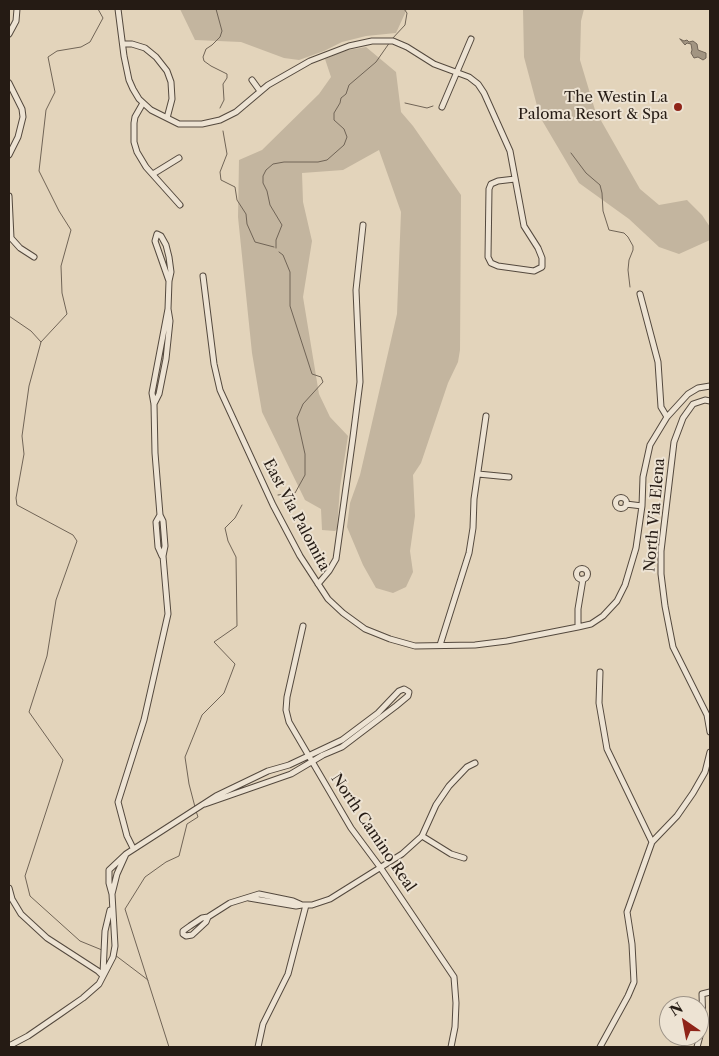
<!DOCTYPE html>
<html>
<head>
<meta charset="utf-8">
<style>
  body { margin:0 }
  #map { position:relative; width:719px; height:1056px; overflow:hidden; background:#e3d4bb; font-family:"Libre Caslon Text",serif }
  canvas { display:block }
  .frame { position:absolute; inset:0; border:10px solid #251b14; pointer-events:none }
  .north { position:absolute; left:659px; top:996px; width:50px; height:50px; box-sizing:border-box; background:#ede3d3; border:1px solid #9d9387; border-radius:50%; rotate:327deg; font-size:14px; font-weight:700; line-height:20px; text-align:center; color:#251b14 }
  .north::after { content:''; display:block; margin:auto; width:18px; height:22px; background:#8f2418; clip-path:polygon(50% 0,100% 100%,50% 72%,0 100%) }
</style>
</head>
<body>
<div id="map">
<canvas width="719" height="1056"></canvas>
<div class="frame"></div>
<div class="north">N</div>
</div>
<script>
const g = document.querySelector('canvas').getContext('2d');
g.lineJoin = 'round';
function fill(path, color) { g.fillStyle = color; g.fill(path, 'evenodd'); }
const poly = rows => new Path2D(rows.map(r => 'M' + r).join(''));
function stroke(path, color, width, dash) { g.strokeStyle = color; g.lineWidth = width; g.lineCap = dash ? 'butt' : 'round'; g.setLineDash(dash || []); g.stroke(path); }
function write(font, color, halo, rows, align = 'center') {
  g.font = font + ' "Libre Caslon Text",serif'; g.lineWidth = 4; g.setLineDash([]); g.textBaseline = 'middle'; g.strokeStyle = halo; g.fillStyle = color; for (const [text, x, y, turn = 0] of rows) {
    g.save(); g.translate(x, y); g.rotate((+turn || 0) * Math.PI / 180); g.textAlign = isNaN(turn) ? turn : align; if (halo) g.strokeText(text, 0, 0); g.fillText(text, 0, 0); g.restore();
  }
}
fill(poly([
  [180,9,407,9,396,33,366,36,342,42,324,51,299,60,284,58,241,42,195,40],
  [523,9,584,9,581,21,580,60,595,110,640,189,659,205,687,200,702,215,710,227,710,240,679,254,659,247,629,219,579,183,540,117,524,57],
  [366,47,396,72,401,112,413,126,461,195,460,350,458,362,448,383,421,463,413,475,415,516,410,551,413,572,406,587,393,593,376,588,363,565,347,527,350,503,360,475,397,314,401,212,379,150,343,170,302,173,303,202,312,241,303,297,319,394,330,417,348,436,340,487,337,529,335,531,322,530,321,509,305,500,262,412,252,353,238,217,239,160,262,150,319,94,331,77,325,59,342,51]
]), '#c3b59f');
const water = poly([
  [680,39,684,41,687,40,689,42,693,41,697,44,698,50,706,53,706,58,703,60,698,57,694,58,691,53,692,50,691,44,687,43,685,45,680,39]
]);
fill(water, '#a29582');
stroke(water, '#706456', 1);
stroke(poly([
  [216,9,222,31,220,37,212,45,206,49,203,57,204,61,211,66,227,74,227,78,223,84,224,100,220,108],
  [392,39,405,25,407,13,404,9],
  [405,103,427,108,433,106],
  [223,131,227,154,220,172,221,180,235,187,237,200,246,214,247,224,255,242,274,247],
  [571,153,586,173,600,185,602,193,603,211,609,230,624,233,628,237,633,246,633,250,629,260,628,270,630,287],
  [276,248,276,240,282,225,270,205,267,191,263,183,263,176,266,170,273,164,284,162,318,162,327,160,344,145,347,137,344,129,334,120,334,113,340,103,341,98,346,94,349,85,376,62,390,42],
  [9,316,31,331,41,342,29,386,22,436,24,454,16,498,17,505,73,535,77,541,56,600,47,656,29,712,63,760,25,876,30,896,80,941,102,950],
  [41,342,67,314,62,293,61,266,71,230,59,211,39,171,46,110,55,92,48,57,57,51,81,47,90,42,103,18,98,9],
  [278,495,295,493,305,475,305,454,297,418,303,404,323,382,321,377,312,374,290,306,290,272,283,255,279,252],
  [195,807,189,784,185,757,202,715,224,693,235,664,214,642,237,626,236,557,228,541,225,528,235,518,242,505],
  [115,955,148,980],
  [169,1047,125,909,145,877,166,862,179,856,187,824,198,817,196,811]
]), '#706456', 1);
const street = poly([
  [118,9,124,56,129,80,133,89,139,99,151,110,179,124,202,124,220,120,236,112,268,85,310,61,349,46,372,41,393,41,407,47,434,64,469,77,478,84,484,93,510,151,524,226,538,248,542,258,542,267,534,271,498,266,491,263,488,257,489,189,491,184,498,181,515,179],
  [9,34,16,21,17,9],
  [123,44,132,44,145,48,156,57,167,71,171,82,172,99,167,118],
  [252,80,260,91],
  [9,83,22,109,23,117,18,137,9,155],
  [143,103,135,117,134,123,134,142,137,152,146,167,180,205],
  [442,107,471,39],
  [153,174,179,158],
  [9,196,11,238,20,248,34,257],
  [203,276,214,364,220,390,273,505,300,556,328,599,343,613,365,629,390,639,415,646,475,645,507,641,578,627,591,624,603,616,617,601,625,585,636,548,642,506,643,477,650,445,667,417,688,394,698,388,710,386],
  [640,294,658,362,661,407,667,417],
  [710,401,705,400,693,404,683,418,674,442,661,551,661,574,665,606,673,647,707,715,710,732],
  [154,404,159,394,166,359,170,321,168,309,169,281,171,272,169,257,166,245,161,236,157,234,155,241,169,281],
  [478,474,509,477],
  '615.5 503a5.5 5.5 0 1 1 11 0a5.5 5.5 0 1 1-11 0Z',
  [626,504,642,506],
  [160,515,156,522,158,547,162,556],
  '576.5 574a5.5 5.5 0 1 1 11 0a5.5 5.5 0 1 1-11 0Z',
  [318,584,329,571,336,559,353,437,360,382,356,290,363,225],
  [303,626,287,697,286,710,289,722,351,828,380,867,454,977,456,1003,455,1027,451,1047],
  [578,627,578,609,583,579],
  [440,645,469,553,473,528,474,499,486,416],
  [600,672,599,703,607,749,652,842],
  [422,836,451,854,464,858],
  [133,848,127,836,118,802,144,720,168,614,163,556,165,546,163,521,160,515,155,453,154,404,152,393,168,309],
  [126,854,216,796,268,771,289,765,342,740,378,713,399,691,404,689,409,692,408,696,396,706,342,747,323,755,291,774,205,804],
  [9,888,12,899,21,914,47,938,98,971,103,976],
  [302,905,312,905,330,899,402,854,422,836,436,805,449,786,467,767,475,763],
  [208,917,206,922,192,935,186,936,183,934,183,931,190,926,202,918,208,917,230,903,259,894,293,901,302,905,296,906,249,898],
  [103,973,105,931,110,910],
  [9,1046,28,1036,60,1014,83,998,99,984,113,957,115,946,112,894,117,874,126,854,109,870,109,883,112,894],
  [258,1047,263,1024,288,974,306,905],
  [600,1047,628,996,634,982,632,944,627,912,652,842,677,816,693,793,705,772,710,752],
  [697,1047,703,1025,702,994,710,992]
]);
stroke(street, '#54493e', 7);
stroke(street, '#ede3d3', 5);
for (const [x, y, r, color] of [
  [678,107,5,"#8f2418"]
]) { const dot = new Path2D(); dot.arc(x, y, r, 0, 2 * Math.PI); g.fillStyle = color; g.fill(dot); stroke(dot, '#ede3d3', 2); }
write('15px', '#251b14', '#ede3d3', [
  ["The Westin La",668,98],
  ["Paloma Resort & Spa",668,115]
], 'right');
write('15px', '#251b14', '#ede3d3', [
  ["East Via Palomita",296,515,62],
  ["North Via Elena",655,515,-85],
  ["North Camino Real",373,833,56]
]);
</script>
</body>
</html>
